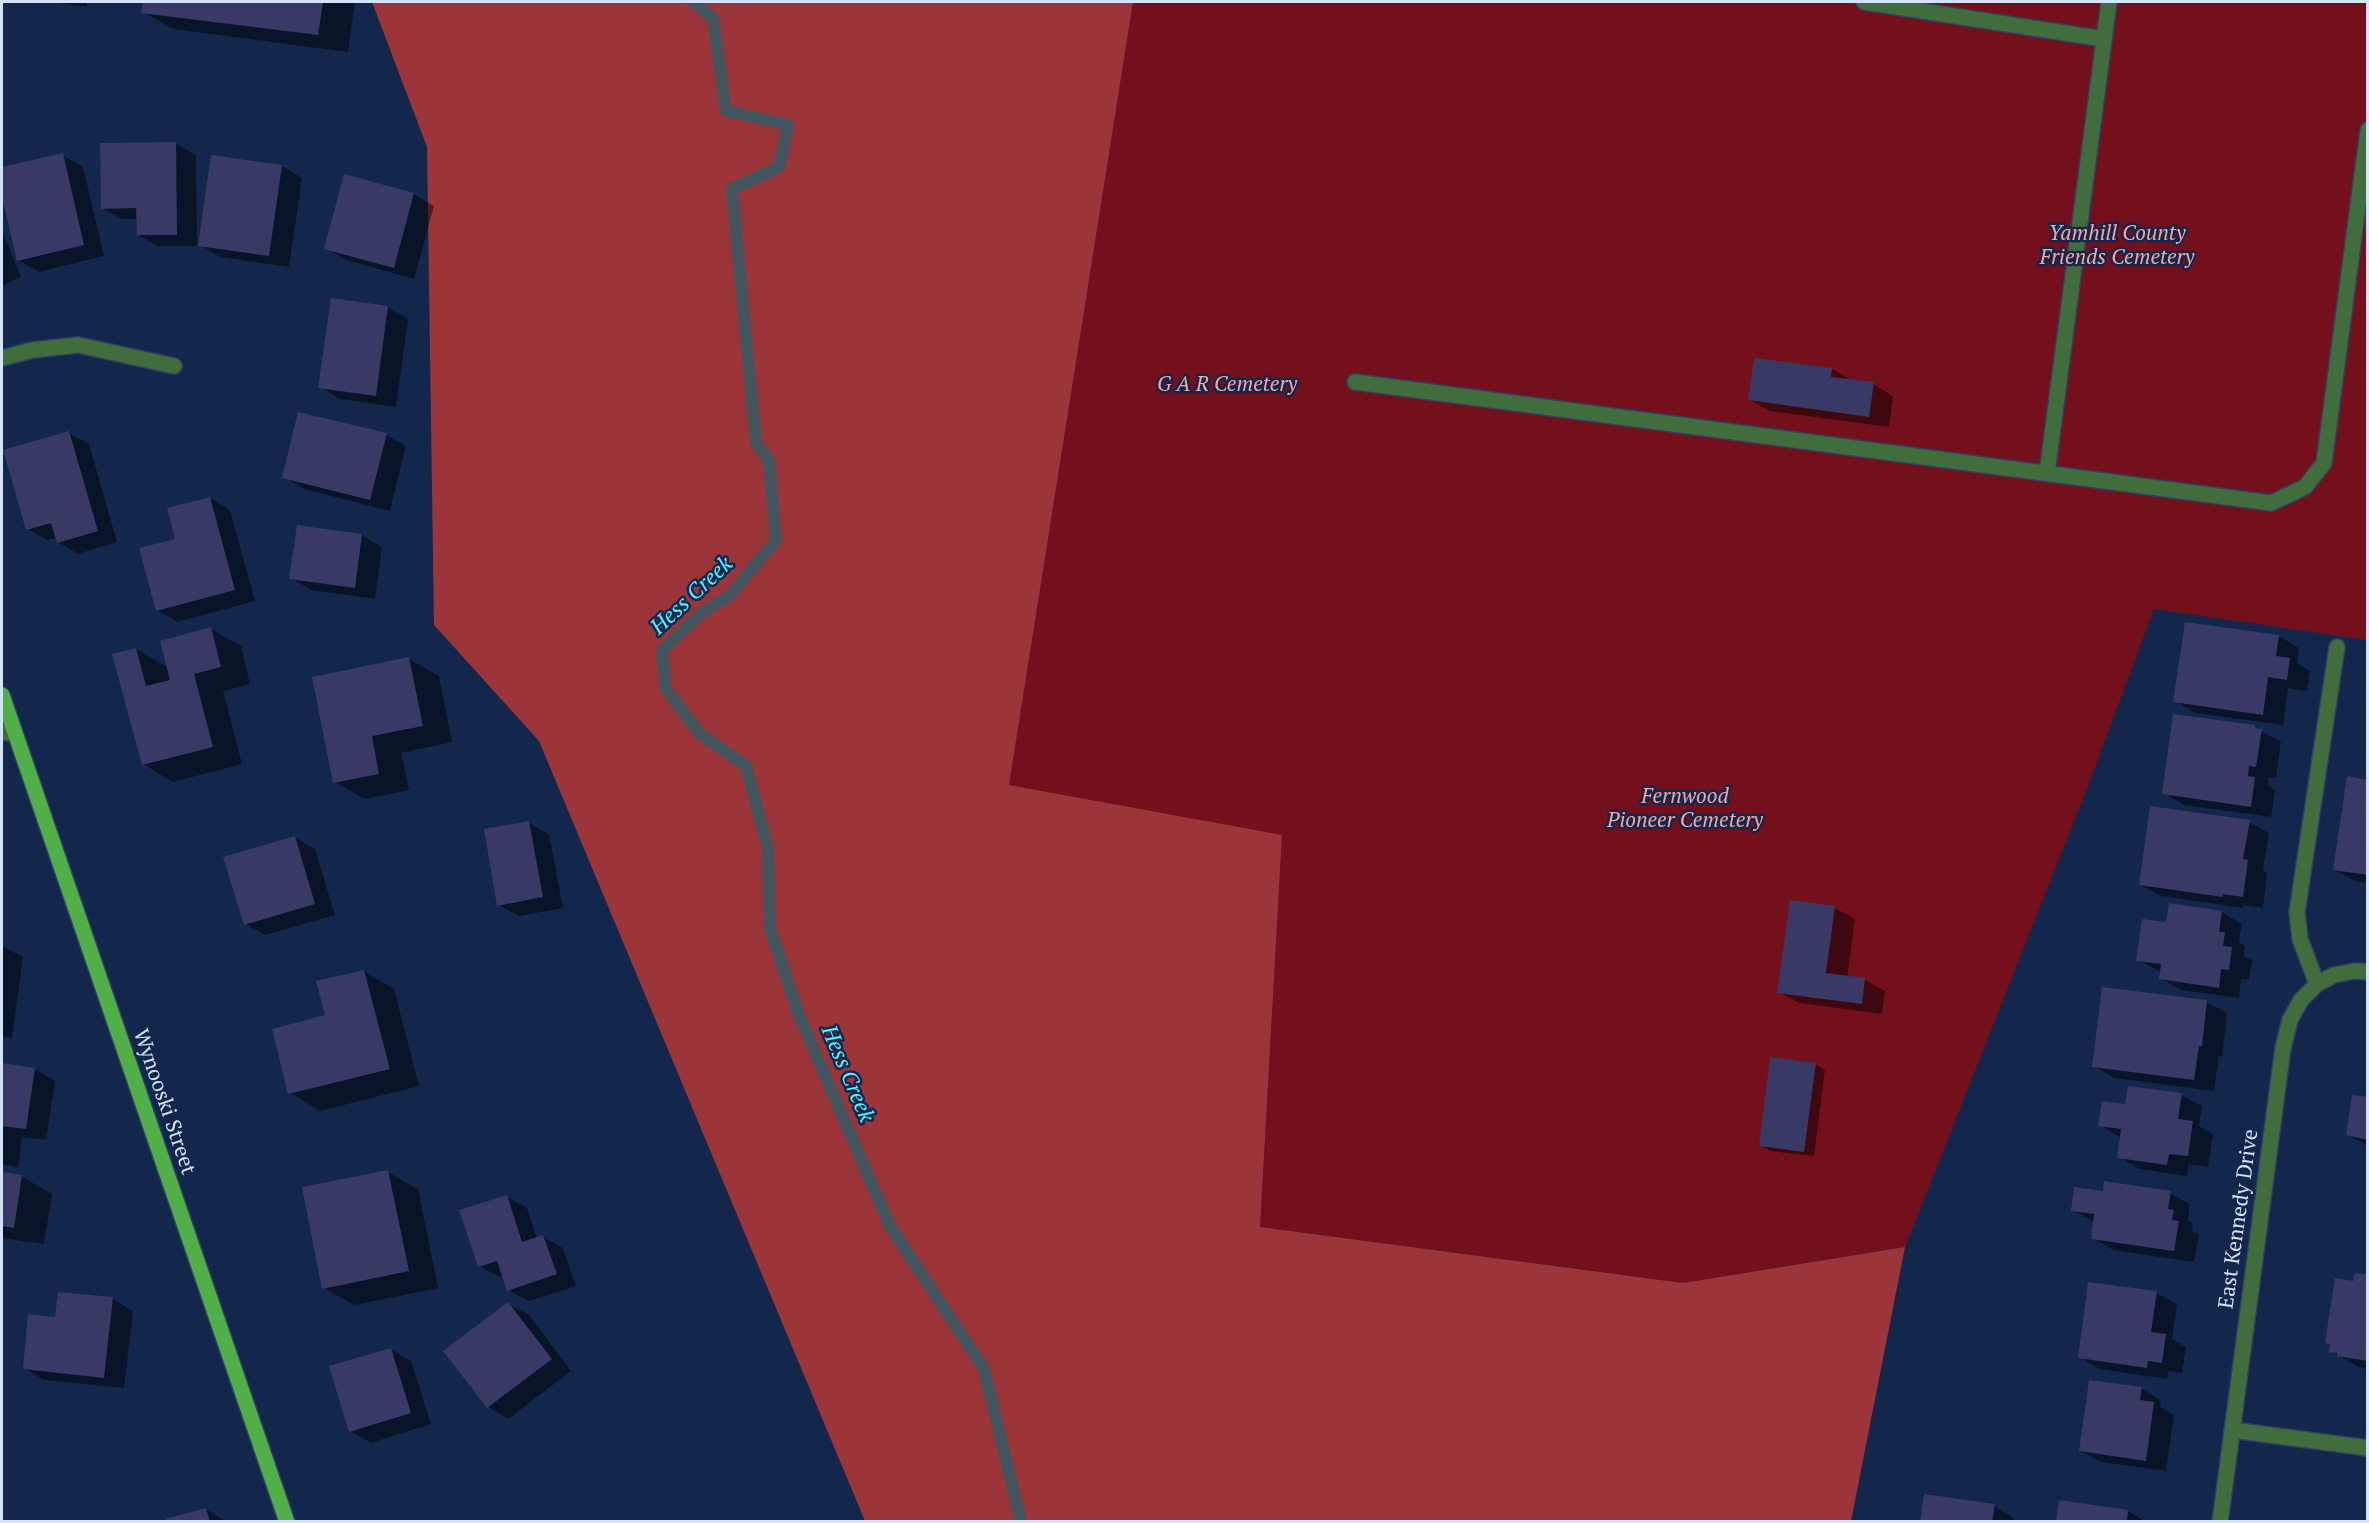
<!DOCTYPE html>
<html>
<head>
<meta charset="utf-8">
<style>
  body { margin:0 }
  #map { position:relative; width:2369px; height:1523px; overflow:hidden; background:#13274c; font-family:"PT Serif",serif }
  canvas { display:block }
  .frame { position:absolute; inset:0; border:3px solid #d4e2fa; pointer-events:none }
</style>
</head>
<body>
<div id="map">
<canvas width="2369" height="1523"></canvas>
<div class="frame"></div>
</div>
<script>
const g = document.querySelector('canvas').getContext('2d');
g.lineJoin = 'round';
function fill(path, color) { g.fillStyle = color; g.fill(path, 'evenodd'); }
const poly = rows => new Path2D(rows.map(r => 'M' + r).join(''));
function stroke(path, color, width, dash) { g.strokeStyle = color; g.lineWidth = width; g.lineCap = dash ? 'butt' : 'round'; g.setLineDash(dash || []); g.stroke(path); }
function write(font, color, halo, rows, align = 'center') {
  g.font = font + ' "PT Serif",serif'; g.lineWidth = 5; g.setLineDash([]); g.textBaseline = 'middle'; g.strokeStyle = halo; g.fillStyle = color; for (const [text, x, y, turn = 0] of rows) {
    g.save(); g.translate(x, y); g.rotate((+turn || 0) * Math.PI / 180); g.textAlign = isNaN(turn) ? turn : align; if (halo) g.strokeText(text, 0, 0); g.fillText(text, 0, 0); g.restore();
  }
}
fill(poly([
  [1133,2,2367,2,2367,640,2154,609,2086,791,1905,1247,1683,1283,1260,1227,1282,836,1009,785]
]), '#74101c');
fill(poly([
  [372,2,1133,2,1009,785,1282,835,1260,1227,1683,1283,1905,1247,1851,1521,865,1521,539,741,434,625,427,147]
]), '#9c3539');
fill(poly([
  [51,2,87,2,87,7],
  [144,2,355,2,348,52,173,29,143,12],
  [175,143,196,155,197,246,158,246,138,235,138,219,122,219,102,208],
  [62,155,83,167,104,256,39,272,18,260,2,190,2,169],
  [282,166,302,178,289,267,220,257,200,245],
  [345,176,414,194,434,206,414,279,346,260,326,248],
  [2,230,21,277,2,286],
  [388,307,408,319,396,407,340,399,320,387],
  [1832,369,1853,381,1873,384,1893,396,1889,427,1770,411,1750,400],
  [69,433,89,444,117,542,78,554,58,542,57,538,47,540,27,529],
  [386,435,406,446,390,511,304,489,284,477],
  [210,498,230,510,255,601,177,622,157,610,177,540],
  [298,526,362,535,382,547,375,599,311,590,291,578],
  [211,629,241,646,250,684,223,691,242,764,173,782,143,764,136,649,169,668],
  [2279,636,2299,648,2297,663,2310,671,2307,691,2288,688,2283,725,2195,713,2175,701],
  [409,659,439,676,452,742,401,753,409,790,365,799,335,782],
  [2254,727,2281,742,2276,778,2269,777,2268,786,2275,790,2271,817,2184,805,2163,793],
  [2368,781,2368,883,2355,881,2335,870],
  [2249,822,2269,833,2263,870,2267,873,2263,908,2243,905,2243,908,2161,896,2140,885],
  [529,823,549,834,563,908,519,916,499,905],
  [295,837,315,849,335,915,265,935,245,924],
  [1835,908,1855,919,1847,978,1865,980,1885,991,1882,1014,1799,1003,1779,992],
  [2222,912,2242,924,2239,942,2245,946,2244,956,2252,960,2249,980,2241,979,2239,998,2181,990,2160,978,2161,972,2138,960,2168,924],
  [2,946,23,957,12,1038,2,1037],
  [364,971,394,989,419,1086,320,1111,290,1093],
  [2207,1002,2227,1013,2222,1057,2219,1056,2214,1091,2114,1078,2094,1066],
  [2,1064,35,1069,55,1081,46,1140,22,1137,18,1167,2,1164],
  [1815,1064,1825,1070,1814,1156,1770,1151,1760,1145],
  [2181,1095,2202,1106,2199,1126,2213,1134,2208,1167,2189,1164,2187,1176,2139,1169,2119,1157,2120,1137,2100,1125,2126,1106],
  [2367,1099,2368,1146,2348,1135],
  [388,1172,418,1189,438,1288,354,1305,324,1288],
  [2,1174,22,1177,52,1194,44,1244,2,1238],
  [2104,1193,2170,1193,2190,1204,2188,1220,2193,1223,2192,1231,2199,1234,2194,1262,2113,1250,2093,1238,2095,1222,2072,1210],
  [506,1196,527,1208,537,1239,543,1237,563,1248,576,1286,529,1301,508,1290,504,1276,500,1277,479,1266],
  [2368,1277,2368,1369,2358,1367,2331,1351,2331,1345,2327,1342,2355,1282],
  [2156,1293,2177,1304,2172,1339,2186,1347,2182,1373,2168,1371,2167,1379,2099,1369,2079,1357],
  [113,1299,133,1311,124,1388,44,1380,24,1368,56,1318],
  [508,1304,529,1315,571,1371,508,1419,488,1407],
  [391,1349,411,1361,431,1424,371,1443,350,1431],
  [2141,1388,2161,1400,2160,1407,2174,1415,2166,1471,2101,1462,2081,1451],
  [1994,1506,2014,1518,2014,1522,1921,1522],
  [206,1509,227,1522,168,1522],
  [2128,1511,2146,1522,2057,1522]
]), '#0007');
stroke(poly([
  [693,2,713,18,726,111,788,125,779,167,732,189,756,443,769,460,776,540,730,595,699,615,662,651,666,689,700,734,746,766,768,848,770,928,799,1015,890,1226,984,1369,1021,1522]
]), '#43565f', 12);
fill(poly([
  [143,2,323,2,318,35,141,13],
  [176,142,177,235,137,235,136,208,101,209,100,143],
  [63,153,84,245,17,261,2,197,2,167],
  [211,155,282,165,269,256,198,246],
  [344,174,414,193,394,268,324,249],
  [331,298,388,306,376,396,318,388],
  [1754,358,1832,368,1831,377,1874,382,1869,417,1748,400],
  [298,412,387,433,370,500,282,478],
  [69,431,98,531,57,543,51,523,26,530,3,450],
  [210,497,235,590,156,611,139,548,175,539,167,508],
  [297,525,362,534,355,588,289,579],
  [2185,622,2279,635,2276,656,2290,658,2287,680,2268,677,2263,715,2173,702],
  [211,627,221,667,194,674,213,747,142,765,112,654,136,648,146,686,170,680,160,641],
  [409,657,423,726,372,736,379,774,333,783,312,677],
  [2173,714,2255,725,2255,728,2262,729,2256,767,2249,766,2248,776,2255,777,2251,807,2162,794],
  [2347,776,2368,780,2368,875,2333,870],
  [2150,806,2250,820,2243,859,2248,860,2243,897,2223,894,2223,897,2139,885],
  [529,821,543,897,497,906,484,829],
  [295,836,315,904,244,925,223,857],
  [1790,900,1835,906,1826,973,1865,978,1862,1004,1777,993],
  [2169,903,2222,911,2219,932,2225,932,2223,946,2232,947,2229,970,2221,969,2219,988,2159,979,2161,964,2136,961,2142,919,2166,922],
  [364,970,390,1069,288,1094,272,1029,325,1015,316,981],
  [2102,987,2207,1000,2202,1046,2199,1046,2194,1080,2092,1067],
  [1770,1057,1816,1063,1804,1152,1759,1146],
  [2,1063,35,1068,26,1129,2,1126],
  [2128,1086,2182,1093,2178,1119,2193,1121,2188,1156,2169,1154,2167,1165,2117,1158,2121,1129,2098,1126,2102,1101,2125,1104],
  [2352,1095,2368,1097,2368,1140,2346,1135],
  [388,1170,409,1271,322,1289,302,1187],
  [2,1172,22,1175,14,1228,2,1226],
  [2104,1181,2171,1191,2168,1209,2174,1210,2172,1220,2179,1221,2174,1251,2091,1239,2094,1214,2071,1211,2074,1187,2103,1191],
  [507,1195,522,1242,543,1235,557,1274,507,1291,497,1261,478,1267,459,1210],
  [2355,1273,2368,1275,2368,1361,2337,1356,2337,1353,2329,1352,2330,1344,2325,1343,2335,1278,2353,1281],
  [2088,1282,2157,1291,2151,1332,2166,1334,2162,1363,2148,1361,2147,1368,2078,1358],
  [58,1292,113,1297,104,1378,23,1369,28,1314,55,1317],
  [508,1302,552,1359,487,1408,443,1351],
  [391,1348,411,1413,349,1432,329,1366],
  [2089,1380,2142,1387,2140,1400,2154,1402,2146,1461,2079,1451],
  [1924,1494,1995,1504,1992,1522,1920,1522],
  [2059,1500,2128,1510,2127,1522,2056,1522],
  [206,1508,210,1522,166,1522,166,1519]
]), '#383964');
const minor = poly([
  [1864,2,2104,39],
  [2,358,33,350,78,345,174,366],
  [1355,382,2271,503,2305,487,2324,463,2368,130],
  [2047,473,2109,2],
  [2,732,15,734],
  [2317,984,2300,939,2297,912,2337,647],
  [2232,1430,2368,1448],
  [2220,1522,2283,1048,2290,1020,2301,1000,2317,984,2334,975,2355,971,2368,972]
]);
const major = poly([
  [2,695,287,1522]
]);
stroke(minor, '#2e4164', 18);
stroke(major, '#2e4164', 18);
stroke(minor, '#416c3c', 15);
stroke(major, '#51af47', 15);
write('italic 21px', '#f8a4a1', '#13274c', [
  ["Yamhill County",2117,234],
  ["Friends Cemetery",2117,258],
  ["G A R Cemetery",1227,385],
  ["Fernwood",1685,797],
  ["Pioneer Cemetery",1685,821]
]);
write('21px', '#d4e2fa', '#13274c', [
  ["Wynooski Street",164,1102,71],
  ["East Kennedy Drive",2239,1219,-82]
]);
write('italic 22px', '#4df4ff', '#13274c', [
  ["Hess Creek",692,596,-43],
  ["Hess Creek",847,1074,67]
]);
</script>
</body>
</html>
